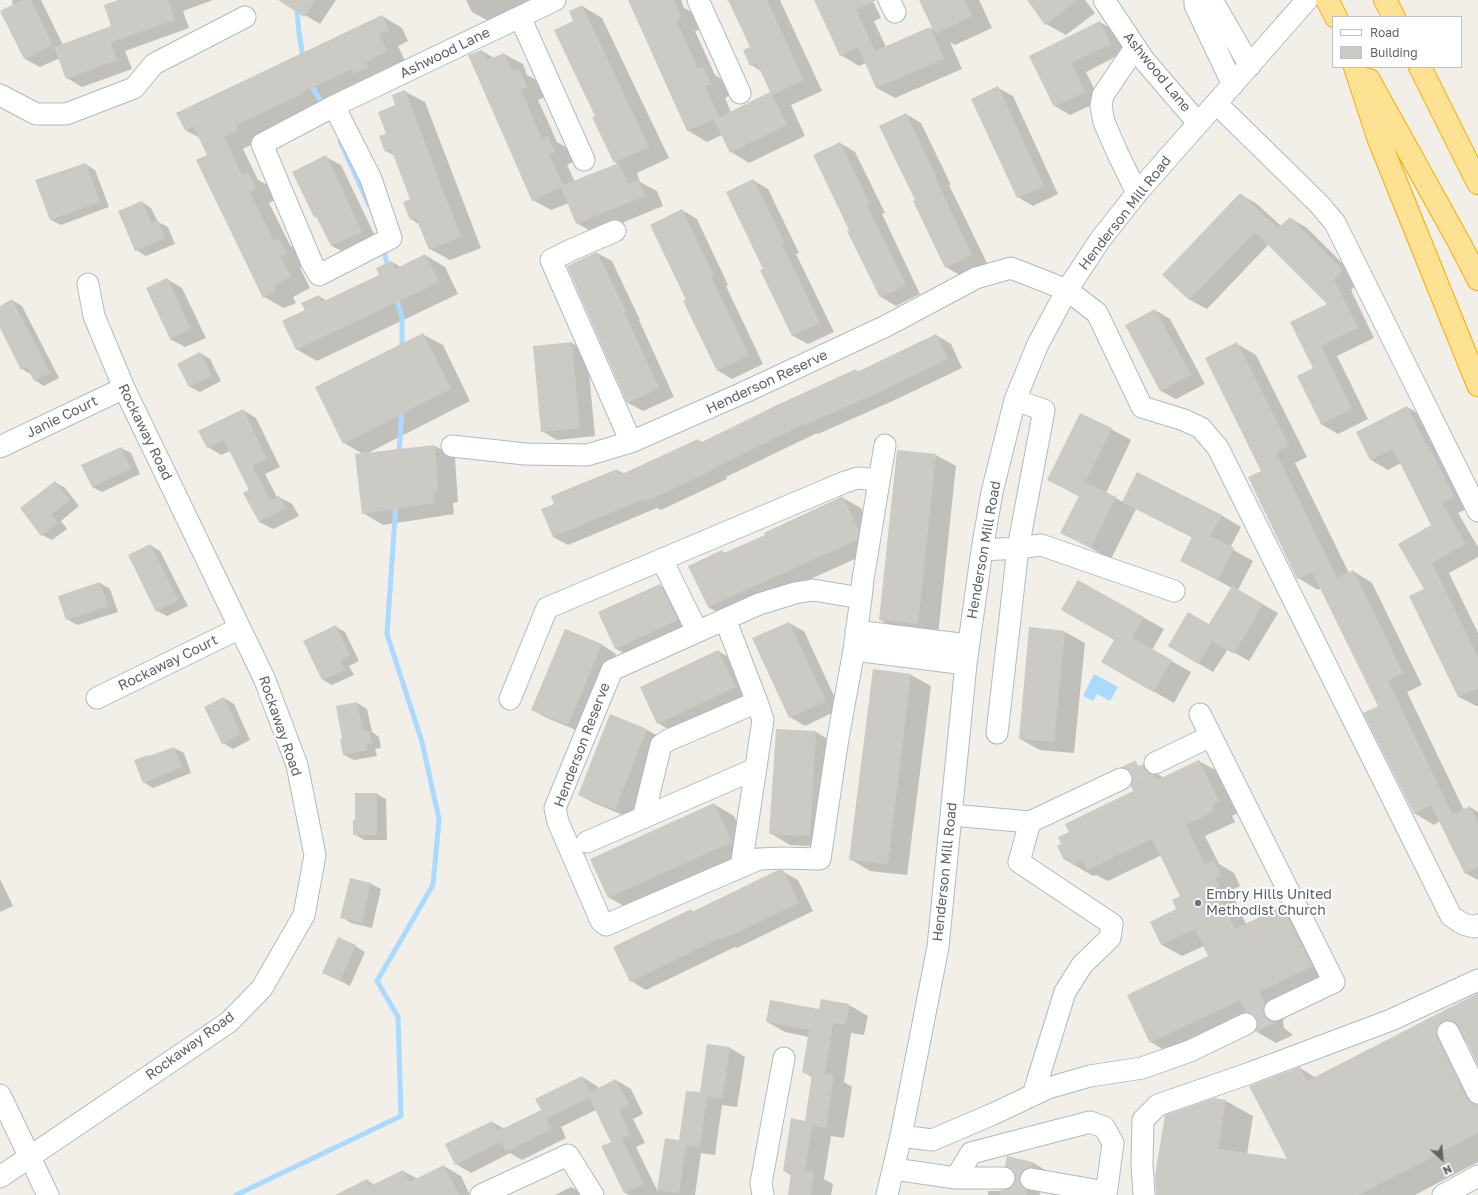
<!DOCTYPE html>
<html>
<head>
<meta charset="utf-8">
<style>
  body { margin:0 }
  #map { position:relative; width:1478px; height:1195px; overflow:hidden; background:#f1efe8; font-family:"Golos Text",sans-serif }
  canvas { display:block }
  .legend { position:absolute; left:1332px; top:16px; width:130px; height:52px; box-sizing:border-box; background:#fff; border:1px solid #bfc1c3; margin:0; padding:5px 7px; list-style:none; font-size:12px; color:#5f6368 }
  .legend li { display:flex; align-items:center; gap:8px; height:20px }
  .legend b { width:20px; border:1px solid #bfc1c3 }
  .north { position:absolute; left:1422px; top:1139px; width:40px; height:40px; -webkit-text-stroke:3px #fff; paint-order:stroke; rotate:154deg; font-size:11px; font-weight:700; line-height:16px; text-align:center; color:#5f6368 }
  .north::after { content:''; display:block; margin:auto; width:14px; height:18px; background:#5f6368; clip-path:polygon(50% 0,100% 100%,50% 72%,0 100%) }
</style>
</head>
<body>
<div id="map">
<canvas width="1478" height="1195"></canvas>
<ul class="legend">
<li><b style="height:5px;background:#fff"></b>Road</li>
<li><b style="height:11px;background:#cccac5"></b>Building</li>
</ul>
<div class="north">N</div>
</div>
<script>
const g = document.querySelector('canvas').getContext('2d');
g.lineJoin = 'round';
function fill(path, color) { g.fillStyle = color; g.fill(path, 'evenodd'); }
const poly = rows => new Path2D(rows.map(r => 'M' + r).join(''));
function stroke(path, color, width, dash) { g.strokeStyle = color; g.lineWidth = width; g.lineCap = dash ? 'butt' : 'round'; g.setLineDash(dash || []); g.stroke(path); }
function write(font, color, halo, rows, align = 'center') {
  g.font = font + ' "Golos Text",sans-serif'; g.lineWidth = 4; g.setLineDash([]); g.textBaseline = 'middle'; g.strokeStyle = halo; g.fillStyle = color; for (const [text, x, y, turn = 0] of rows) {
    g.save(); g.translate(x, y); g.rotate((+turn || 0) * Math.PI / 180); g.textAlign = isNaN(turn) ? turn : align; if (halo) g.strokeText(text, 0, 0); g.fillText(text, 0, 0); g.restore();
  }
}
fill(poly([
  [1094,674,1118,687,1110,701,1097,694,1093,701,1083,696]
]), '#aadaff');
fill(poly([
  [12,0,41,0,63,45,113,26,121,0,213,0,183,11,189,28,125,51,132,69,82,87,67,78,60,58,40,67,25,59,2,11,13,6],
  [280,0,336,0,320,24],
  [466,0,543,0,492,23,472,12],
  [629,0,681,0,684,8,694,13,701,29,695,31,715,75,723,80,730,95,725,98,731,112,771,93,761,71,751,65,751,48,730,2,727,0,780,0,822,91,791,105,805,136,749,163,731,152,722,135,707,142,687,130],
  [815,0,869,0,874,3,881,18,874,21,886,47,930,28,934,30,920,0,979,0,992,28,955,45,950,42,962,69,895,98,877,88,866,63,859,66,841,55],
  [1028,0,1085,0,1095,13,1066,35,1046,24],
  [582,6,602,18,669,158,637,173,640,182,657,191,663,206,595,234,577,223,569,203,551,210,533,200,482,51,494,58,504,54,523,64,527,75,538,81,545,97,538,100,557,142,567,148,573,162,567,165,575,182,618,164,615,162,596,117,575,21],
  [382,16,402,28,408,41,398,46,406,63,243,149,258,180,268,185,275,200,269,203,290,245,299,251,306,265,300,268,310,288,293,297,296,303,284,308,264,297,208,155,200,138,185,130],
  [1100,22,1115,31,1125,52,1086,72,1100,101,1070,115,1055,106,1030,56],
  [998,88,1013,96,1058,194,1033,206,1018,197],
  [404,91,425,102,481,248,450,260,430,249,420,225,411,219,412,200,395,156,386,151,387,134,397,106],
  [906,114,921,123,951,185,949,185,987,263,961,276,946,267,916,201],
  [840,143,855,152,885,213,882,214,920,294,896,306,881,297,851,230],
  [326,157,341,165,377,240,347,254,332,246,319,219,314,216],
  [85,164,95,170,109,207,61,225,51,220,37,181],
  [753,180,768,189,799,253,796,254,834,332,808,344,793,336,764,269],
  [1240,194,1257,204,1281,226,1290,218,1307,228,1360,281,1351,290,1374,338,1337,356,1368,419,1338,434,1321,424,1314,369,1329,304,1269,244,1207,309,1190,300,1163,275],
  [142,202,151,208,158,222,168,227,175,244,146,256,136,250],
  [682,210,697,219,728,285,726,286,763,364,732,379,717,370,687,301],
  [597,253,612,261,640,320,639,320,674,397,643,411,628,403,568,266],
  [425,255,445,267,458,294,317,361,296,349,306,310,319,296,327,301,381,275,392,262,401,267],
  [167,279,182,288,206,338,185,347,170,339],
  [12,300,22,306,59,378,44,386,34,380,32,375,22,369,0,326,0,307],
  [1155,310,1170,319,1205,384,1176,399,1161,391,1126,326],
  [422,334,443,345,470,401,366,454,435,446,455,458,458,502,453,503,454,514,383,525,363,513,363,454,344,443],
  [936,335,951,344,962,368,897,399,818,434,817,433,726,477,727,479,661,510,657,508,568,545,553,537,555,504,617,470,625,474,698,440,702,442,856,370,859,372],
  [572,343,587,352,595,436,557,440,542,431],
  [1237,344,1256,355,1307,457,1295,463,1349,573,1353,571,1372,583,1422,685,1407,692,1464,810,1470,807,1478,812,1478,880,1465,873,1440,821,1434,825,1414,813,1379,706,1321,588,1318,590,1298,578,1263,471],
  [200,353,210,359,221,381,200,392,190,387,179,364],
  [1407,407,1424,417,1470,507,1458,513,1478,547,1478,557,1449,573,1478,633,1478,706,1476,706,1459,697,1410,596,1425,589,1432,526,1401,463,1388,470,1371,460,1358,432],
  [243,410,256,418,280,467,265,474,277,497,279,497,292,504,299,516,273,529,259,522,250,491,230,451,221,455,208,447],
  [1111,429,1131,440,1106,493,1123,502,1221,515,1241,527,1230,548,1253,561,1238,590,1278,613,1249,661,1228,649,1213,672,1169,646,1210,625,1232,588,1181,561,1193,538,1136,509,1111,559,1062,533,1080,497,1049,480],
  [121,448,131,453,140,474,102,492,92,487],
  [936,455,956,466,938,635,900,631,880,620],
  [55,482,65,488,79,506,61,521,67,529,52,540,42,535],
  [843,498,861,508,876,542,875,550,726,617,708,607,722,551,726,554],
  [150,545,160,551,188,606,167,616,157,611],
  [1079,581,1164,629,1152,650,1191,672,1174,703,1102,662,1115,640],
  [100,583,110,589,118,612,77,625,67,619],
  [660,585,675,593,693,629,631,657,616,649,599,613],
  [789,623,804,631,840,709,805,726,790,717],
  [336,627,345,632,359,661,349,666,354,675,332,685,323,680],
  [566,630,602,645,616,654,583,733,547,718,532,710],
  [1065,632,1085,643,1074,753,1040,750,1020,739],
  [718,651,733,660,750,696,673,732,658,723],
  [874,670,911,675,931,686,907,875,870,871,850,859],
  [224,698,234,704,250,740,233,749,223,743],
  [357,703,367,709,372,732,379,737,381,748,375,749,377,756,354,760,344,755,341,740,344,740],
  [611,716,647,730,662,738,630,818,594,803,579,795],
  [777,730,816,732,836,744,830,847,790,845,770,833],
  [174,748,184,753,191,773,153,788,143,782,150,757],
  [1199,761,1219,772,1238,813,1232,816,1235,822,1205,836,1219,864,1234,873,1240,886,1234,889,1239,898,1235,900,1246,924,1282,907,1302,918,1332,978,1285,1016,1283,1021,1284,1028,1293,1035,1276,1043,1257,1032,1259,1025,1258,1018,1252,1015,1171,1054,1151,1042,1209,957,1204,946,1182,956,1162,945,1151,922,1178,909,1182,897,1162,855,1108,881,1096,875,1093,876,1064,859,1062,844,1070,832,1134,791,1133,774,1131,771,1143,765,1164,778],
  [377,794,386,799,387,840,364,840,354,834,356,821],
  [714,804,734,816,751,853,629,909,608,897],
  [782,871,798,880,813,911,737,948,735,947,646,990,631,981,691,910,694,912],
  [0,879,13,906,0,912],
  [351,879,371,884,381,889,372,928,351,923,342,917],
  [355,946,365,952,350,986,323,972],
  [1478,994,1478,1064,1466,1040,1463,1047,1478,1082,1478,1162,1415,1195,1156,1195,1226,1101,1253,1116,1247,1154,1289,1160,1300,1068,1316,1078],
  [822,1000,849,1005,868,1016,864,1035,851,1033,844,1082,852,1087,844,1138,831,1136,824,1179,833,1184,831,1195,789,1195,792,1176,784,1171,806,1122,812,1077,803,1072,809,1037,785,1032,767,1022,820,1010],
  [730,1048,745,1057,737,1107,722,1105,715,1155,701,1153,695,1195,629,1195,625,1193,603,1147,612,1142,596,1110,561,1127,566,1138,522,1160,510,1153,471,1173,456,1164,492,1122,505,1129,542,1110,582,1077,597,1086,599,1089,616,1080,631,1089,643,1114,633,1119,645,1143,636,1147,658,1192,666,1139,680,1141,701,1093],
  [1032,1162,1052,1174,1039,1189,1040,1195,988,1195,988,1191,1005,1191,1011,1189,1015,1184,1017,1178,1015,1172],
  [444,1166,461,1176,470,1195,337,1195,367,1180,375,1185,403,1171,418,1179],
  [571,1187,586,1195,555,1195]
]), '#0003');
stroke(poly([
  [296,0,299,33,303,58],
  [310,83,324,107],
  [340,141,369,205],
  [383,247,388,268],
  [396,295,402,318,402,350],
  [399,454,402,408],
  [236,1195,401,1116,398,1017,377,981,433,885,439,819,422,742,387,634,396,502]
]), '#aadaff', 5);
fill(poly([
  [22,0,31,0,53,45,24,59,0,11],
  [118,0,168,0,175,20,111,42,117,60,66,79,54,47,111,26,104,5],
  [278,0,315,0,304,17],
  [628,0,674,0,681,17,676,20,698,69,703,67,711,84,705,86,719,117,687,131],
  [728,0,767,0,804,80,772,95,787,125,730,153,714,120,770,92,757,63,750,66,743,50,750,47],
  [814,0,877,0,856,10,875,51,930,27,944,59,876,88,858,47,840,56],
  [919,0,965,0,972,16,935,34],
  [1027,0,1078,0,1045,25],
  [582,5,649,147,614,163,592,117,595,116,554,30,573,21,569,11],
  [382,15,389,30,379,34,387,51,366,62,369,67,354,74,352,69,301,93,302,94,236,125,239,130,224,137,242,175,248,172,256,188,250,192,274,241,279,238,287,253,281,257,291,277,273,286,276,291,263,298,196,160,207,155,193,126,185,130,176,113],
  [1100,21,1111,44,1071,63,1085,92,1054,107,1029,56],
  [482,50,487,60,504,53,513,72,519,69,527,87,521,90,542,139,548,136,555,152,549,154,563,185,619,163,628,184,638,180,645,196,576,224,561,187,532,201,468,55],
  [998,86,1044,186,1017,198,971,99],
  [405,90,461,237,429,250,416,218,410,220,403,202,410,199,391,149,385,152,379,136,386,134,378,112,395,105,392,95],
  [906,113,936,176,935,177,972,255,945,268,913,201,915,200,879,126],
  [840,142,870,204,867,206,906,285,880,298,847,231,849,230,813,155],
  [326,155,362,232,331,246,316,216,314,217,292,172],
  [86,163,100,202,50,220,35,180],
  [753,179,785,244,782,245,820,323,792,336,760,270,763,269,726,192],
  [1240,193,1278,228,1290,217,1343,270,1334,280,1358,328,1321,346,1352,409,1321,424,1297,376,1313,368,1290,322,1327,304,1255,232,1189,300,1162,275],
  [142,201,151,223,158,220,165,238,135,251,118,211],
  [682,209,714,276,711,277,749,355,717,371,683,301,686,300,650,225],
  [597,252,626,311,624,312,659,388,627,403,567,266],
  [425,254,439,282,296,350,282,321,305,310,301,303,319,295,322,302,379,275,376,268,392,261,395,269],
  [167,278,191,329,170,339,146,288],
  [12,299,50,373,34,381,27,367,21,370,0,328,0,306],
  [1155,309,1191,375,1160,391,1125,325],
  [423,333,451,389,343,444,315,387],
  [936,334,948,359,882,391,802,426,802,425,712,469,713,470,645,502,644,499,553,537,541,509,554,504,551,496,617,469,620,475,698,439,700,443,777,405,856,369,857,372],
  [572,342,580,428,541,432,533,346],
  [1237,342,1289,446,1276,452,1337,578,1353,570,1403,673,1388,681,1453,815,1470,806,1478,823,1478,867,1465,874,1431,805,1414,814,1363,713,1378,706,1312,572,1297,579,1248,477,1261,471,1205,358],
  [200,352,212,376,189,387,177,364],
  [1407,406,1427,446,1429,446,1454,497,1442,503,1466,544,1432,563,1478,657,1478,688,1458,697,1409,596,1424,589,1398,544,1431,525,1393,449,1370,460,1356,432],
  [243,409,267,459,252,466,270,500,279,496,286,508,259,522,243,493,249,490,224,440,207,448,198,431],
  [1080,413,1112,428,1085,482,1116,497,1091,548,1060,533,1079,496,1047,480],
  [435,445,438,490,433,492,434,503,362,514,355,454],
  [121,447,131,469,92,487,81,465],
  [897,450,936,454,918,624,879,620],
  [1137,472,1222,515,1210,536,1234,548,1218,580,1180,561,1192,537,1122,502],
  [55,481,70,500,51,515,58,523,41,536,20,508],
  [843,496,859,531,857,540,708,607,688,566,722,550,724,553,765,535,764,533],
  [150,544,178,600,156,612,128,555],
  [1078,580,1144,617,1132,638,1172,660,1153,692,1101,662,1114,640,1061,610],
  [100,582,108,606,66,620,58,596],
  [660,584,678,620,615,649,598,612],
  [1232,586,1263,604,1234,654,1212,641,1198,664,1168,646,1188,612,1209,624],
  [789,622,826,701,789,718,752,638],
  [336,625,350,656,340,660,345,670,322,680,303,641],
  [1029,627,1065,631,1054,742,1019,739],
  [565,629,602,644,568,725,531,710],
  [718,650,736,687,657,724,640,687],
  [873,669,911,674,888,864,849,860],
  [224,697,241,734,222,744,204,707],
  [357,702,363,731,369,730,372,743,366,744,367,750,343,755,340,739,342,739,336,706],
  [610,714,647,729,615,810,578,795],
  [776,729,816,731,810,836,769,834],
  [174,747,182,767,143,783,134,760,148,755,149,756],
  [1199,760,1219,801,1212,804,1215,811,1186,825,1205,865,1214,860,1221,875,1215,878,1219,886,1215,888,1235,929,1282,906,1313,966,1259,992,1265,1004,1263,1009,1264,1015,1268,1020,1274,1023,1255,1032,1258,1025,1257,1018,1252,1014,1246,1012,1240,1000,1150,1043,1127,995,1208,956,1195,929,1161,945,1150,922,1176,909,1172,900,1180,896,1152,839,1087,870,1082,860,1072,865,1068,858,1064,860,1057,846,1061,844,1058,837,1069,832,1065,824,1133,791,1131,786,1133,780,1132,774,1129,770,1143,764,1144,769,1149,773,1154,775,1157,780],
  [355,793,377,793,377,835,353,835,353,820,355,820],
  [714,803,732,842,608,898,590,859],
  [778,870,783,870,799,903,721,940,720,938,630,982,613,947,691,909,692,912],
  [350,878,371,883,362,923,340,918],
  [338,937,356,945,340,981,322,973],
  [1478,993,1478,1066,1459,1027,1455,1022,1449,1020,1442,1021,1438,1026,1436,1032,1437,1037,1467,1098,1472,1103,1478,1105,1478,1133,1359,1195,1156,1195,1155,1175,1165,1115,1214,1098,1226,1100,1218,1149,1287,1159,1249,1086,1300,1067,1307,1081],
  [821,999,849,1004,846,1025,833,1023,825,1074,834,1075,826,1128,812,1126,805,1171,814,1172,811,1195,788,1195,791,1173,783,1171,791,1118,805,1121,812,1074,802,1073,809,1030,766,1022,770,1000,819,1009],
  [707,1044,730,1047,722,1099,707,1097,700,1147,686,1145,679,1193,657,1190,665,1138,679,1140,686,1091,700,1092],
  [582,1076,590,1092,616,1079,629,1105,619,1110,630,1134,622,1139,644,1184,624,1193,601,1146,611,1142,589,1097,546,1119,552,1129,506,1152,501,1142,455,1165,445,1144,492,1121,498,1131,541,1110,535,1099],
  [1007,1156,1032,1162,1031,1167,1027,1168,1022,1171,1019,1177,1020,1183,1023,1188,1027,1190,1027,1195,1000,1195,1001,1190,1010,1188,1015,1184,1016,1178,1014,1172,1010,1168,1005,1166],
  [444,1165,459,1195,335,1195,367,1179,370,1186,403,1170,409,1182]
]), '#cccac5');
stroke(poly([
  [1121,779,1155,763],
  [1246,1024,1275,1010],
  [1004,1178,1031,1179]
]), '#ccccc8', 21, [21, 10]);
const minor = poly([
  [698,0,740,93],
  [889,0,895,12],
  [1104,0,1144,60,1198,123],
  [1195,0,1195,5,1233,85],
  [1212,0,1250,66],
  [520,17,584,160],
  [1135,48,1103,95,1101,106,1104,122,1117,152,1137,193],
  [0,95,36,114,66,114,134,88,154,64,245,17],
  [1216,103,1319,204,1335,223,1478,511],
  [334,106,371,179,391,238,319,275,312,263,262,144,334,106,555,0],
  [615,231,571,250,551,260,631,442],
  [452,446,525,454,587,455,631,442,745,392,886,326,976,278,1011,268,1067,290,1097,313,1142,407,1184,420,1201,428,1218,448,1451,916,1463,924,1474,927,1478,925],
  [0,447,124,388],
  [982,550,1018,548,1041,545,1174,591],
  [662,560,697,631],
  [861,598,813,590,795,593,759,604,612,670,555,808,558,822,601,921,606,925,759,859,783,858,820,859,838,738,854,650,861,598,863,579,885,445],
  [725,619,757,702,763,720,741,867],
  [856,631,968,645],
  [854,650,966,664],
  [97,698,240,628],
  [510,699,547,608,845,482,858,478,879,480],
  [1200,714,1334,982,1275,1010],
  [997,733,1018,548,1044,410,1015,400],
  [1155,763,1211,736],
  [951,815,1030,822,1121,779],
  [643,818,661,745,669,740,757,702],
  [1030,822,1019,862,1112,924,1110,938,1082,965,1065,992,1033,1095],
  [587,842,755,769],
  [1448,1032,1478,1093],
  [0,1095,48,1195],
  [901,1136,932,1140,993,1114,1048,1088,1090,1076,1142,1068,1190,1051,1246,1024],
  [894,1169,956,1178,1004,1178],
  [0,1177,229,1022,262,988,304,915,315,855,297,765,264,678,124,388,94,316,88,284],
  [956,1178,971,1153,1090,1122,1104,1127,1113,1143,1106,1195],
  [1031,1179,1106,1192],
  [481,1195,568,1155,593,1195],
  [763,1195,761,1183,784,1058],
  [887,1195,901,1136,938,947,966,664,982,550,992,492,1015,400,1038,344,1067,290,1100,240,1137,193,1307,0],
  [1144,1195,1142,1165,1143,1120,1158,1105,1250,1073,1391,1020,1478,980],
  [1443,1195,1478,1176]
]);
const highway = poly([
  [1327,0,1336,17],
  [1385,0,1394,17],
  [1355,67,1379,140,1478,385],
  [1420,67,1478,183],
  [1369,80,1460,244,1478,279]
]);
stroke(minor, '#b5b8bc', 23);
stroke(highway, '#f9ab00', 24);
stroke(minor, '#fff', 21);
stroke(highway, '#fde293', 22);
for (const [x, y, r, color] of [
  [1198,903,4,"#6b7280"]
]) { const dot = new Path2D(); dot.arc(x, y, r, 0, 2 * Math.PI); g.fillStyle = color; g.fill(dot); stroke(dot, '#fff', 1.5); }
write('14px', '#5f6368', '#fff', [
  ["Ashwood Lane",445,53,-26],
  ["Ashwood Lane",1157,72,51],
  ["Henderson Mill Road",1125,213,-52],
  ["Henderson Reserve",767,382,-25],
  ["Janie Court",62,417,-26],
  ["Rockaway Road",145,432,64],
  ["Henderson Mill Road",984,550,-80],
  ["Rockaway Court",168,663,-26],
  ["Rockaway Road",280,726,71],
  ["Henderson Reserve",582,745,-69],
  ["Henderson Mill Road",945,872,-84],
  ["Rockaway Road",190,1046,-36]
]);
write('14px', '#5b616d', '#fff', [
  ["Embry Hills United",1206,895],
  ["Methodist Church",1206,911]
], 'left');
</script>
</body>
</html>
